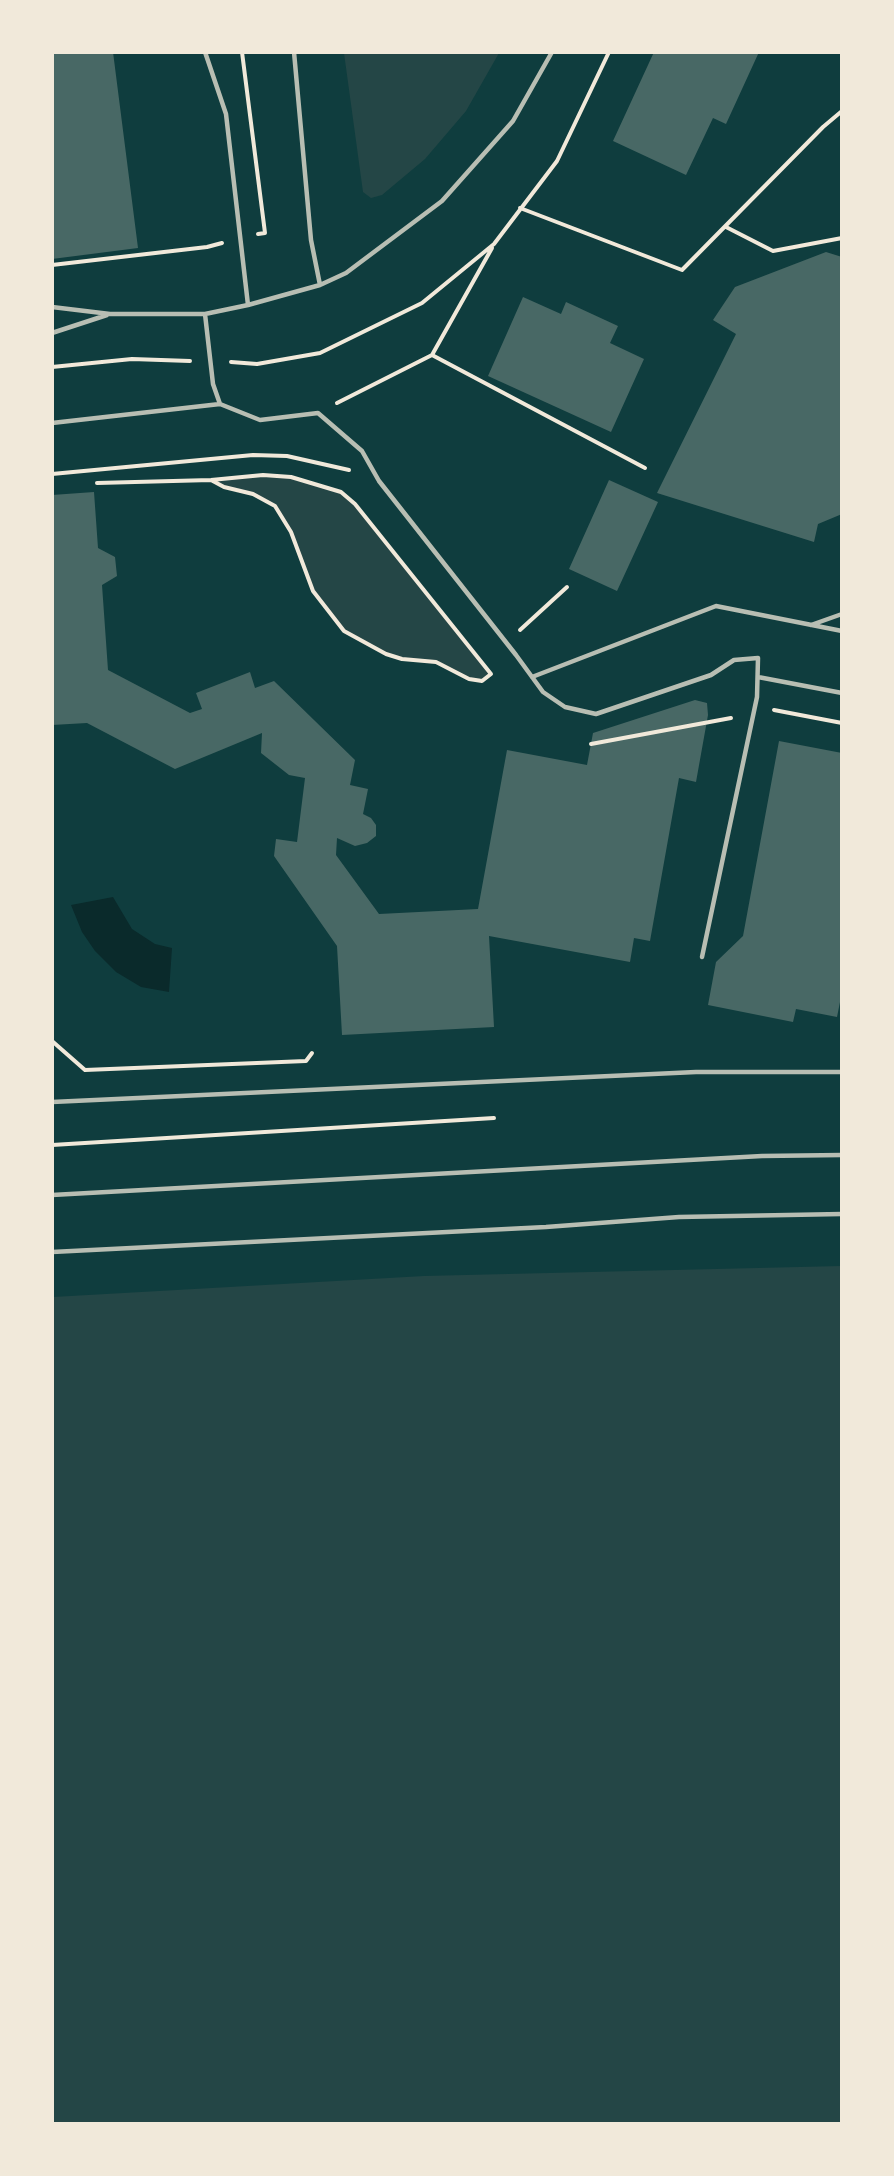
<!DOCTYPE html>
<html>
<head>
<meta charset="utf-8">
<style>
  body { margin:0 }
  #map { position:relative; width:894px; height:2176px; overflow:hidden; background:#0f3d3e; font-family:"Nunito Sans",sans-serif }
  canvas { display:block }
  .frame { position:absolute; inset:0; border:54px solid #f1e9da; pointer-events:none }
</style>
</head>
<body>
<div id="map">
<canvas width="894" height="2176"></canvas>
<div class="frame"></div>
</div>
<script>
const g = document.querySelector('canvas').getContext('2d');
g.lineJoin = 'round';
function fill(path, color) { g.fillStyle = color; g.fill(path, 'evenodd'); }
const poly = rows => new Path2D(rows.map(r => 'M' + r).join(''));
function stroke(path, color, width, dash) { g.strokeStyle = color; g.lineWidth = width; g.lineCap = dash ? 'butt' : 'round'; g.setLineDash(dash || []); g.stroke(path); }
fill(poly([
  [344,53,344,52,499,53,466,111,425,159,382,195,371,198,363,192],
  [263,475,291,477,341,492,355,504,491,674,482,681,469,679,436,662,402,659,386,654,344,631,313,591,291,532,275,506,253,494,224,487,211,480],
  [841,1266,841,2123,53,2123,53,1297,424,1276]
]), '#244646');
fill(poly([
  [113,897,132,929,155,944,172,948,169,992,141,987,116,972,95,951,82,932,71,905]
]), '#0a2a2b');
fill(poly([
  [52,52,113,52,138,248,52,259],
  [654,52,759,52,726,124,713,118,686,175,613,141],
  [826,252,842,257,842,514,818,524,814,542,657,493,736,334,713,320,735,287],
  [523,297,561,314,566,302,618,326,610,343,644,359,611,432,488,376],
  [609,480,658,502,617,591,569,569],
  [94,492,98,548,115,557,117,576,102,585,108,670,190,713,202,709,196,693,250,672,255,688,274,681,355,760,350,785,368,789,363,814,371,818,376,825,376,836,367,843,355,846,337,838,336,855,379,914,478,909,507,750,587,765,593,733,695,700,707,703,708,715,696,782,679,778,650,941,634,938,630,962,489,936,494,1027,342,1035,337,946,274,856,276,839,297,842,305,778,289,775,261,753,262,733,175,769,87,723,52,725,52,495],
  [779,741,842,753,842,992,837,1017,796,1009,793,1022,708,1005,716,962,743,936]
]), '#486865');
stroke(poly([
  [242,52,265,233,258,234],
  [520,208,682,270,823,127,842,111],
  [726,227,773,251,842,238],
  [492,248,432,355,645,468],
  [52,265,207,247,222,243],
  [231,362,257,364,320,353,422,303,494,244,557,161,609,52],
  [52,367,132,359,190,361],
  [337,403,432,355],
  [52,474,253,455,287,456,349,470],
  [97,483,211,480,263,475,291,477,341,492,355,504,491,674,482,681,469,679,436,662,402,659,386,654,344,631,313,591,291,532,275,506,253,494,224,487,211,480],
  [520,630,567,587],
  [774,710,842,723],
  [591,744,731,718],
  [52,1041,85,1070,306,1061,312,1053],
  [52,1145,494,1118]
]), '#f1e9da', 4);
stroke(poly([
  [205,52,226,114,248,305],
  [294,52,311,240,320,285],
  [52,307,110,314,205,314,248,305,320,285,346,273,442,201,513,121,552,52],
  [205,314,213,384,220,404],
  [52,333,107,315],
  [52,423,220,404,260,420,318,413,362,451,379,481,516,655,543,692,565,707,596,714,711,675,734,660,758,658,757,697,702,957],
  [811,625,842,614],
  [532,677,716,606,842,631],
  [758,677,842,693],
  [52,1102,696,1072,842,1072],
  [52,1195,762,1156,842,1155],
  [52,1252,546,1227,679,1217,842,1214]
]), '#b8beb3', 4.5);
</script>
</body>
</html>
